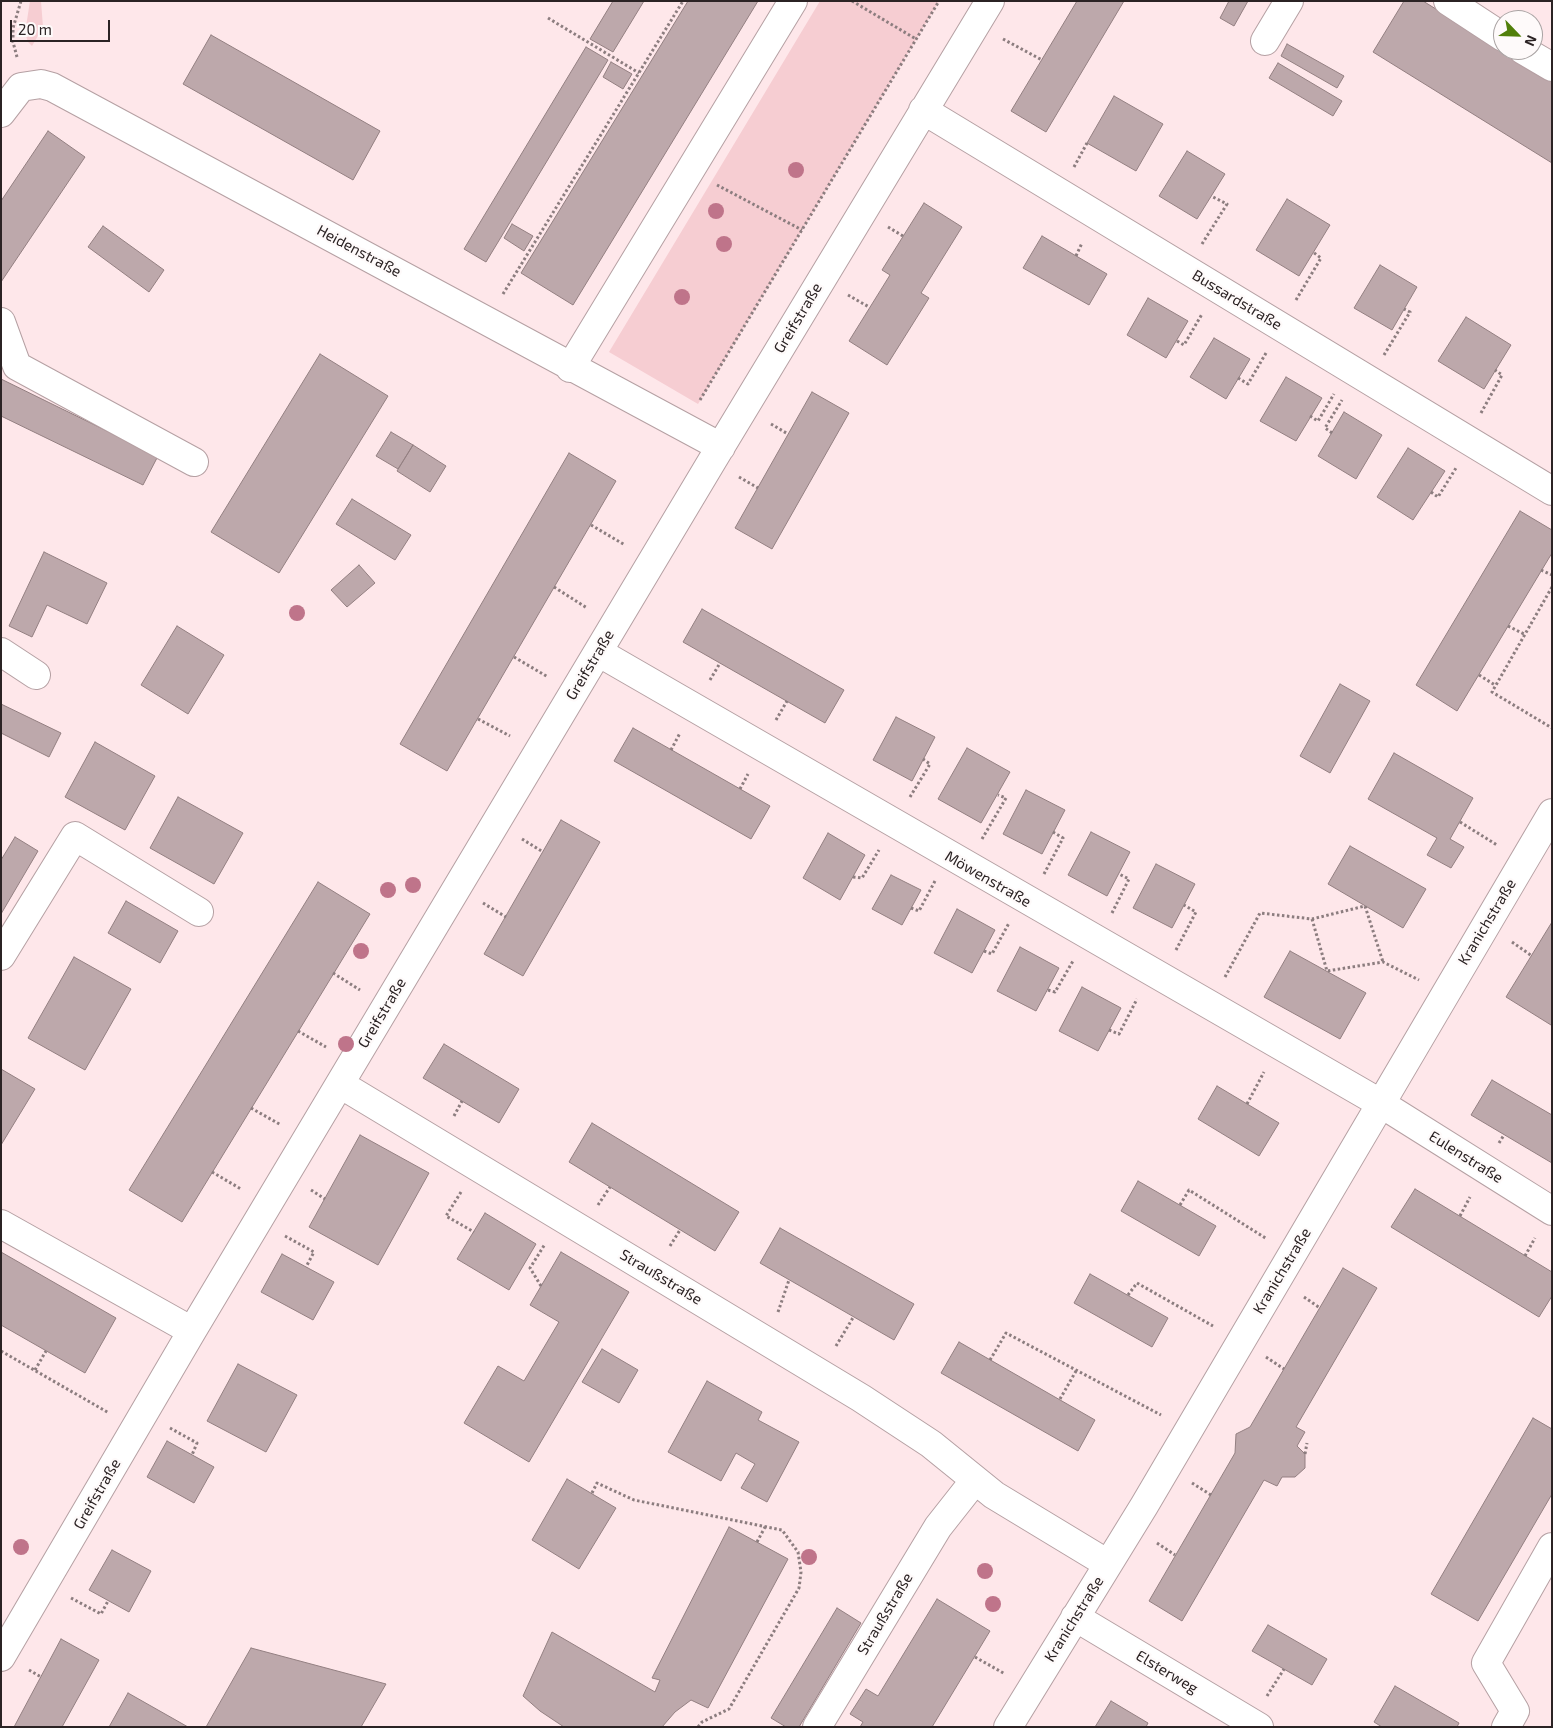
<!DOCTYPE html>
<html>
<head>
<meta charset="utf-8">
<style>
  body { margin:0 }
  #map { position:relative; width:1553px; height:1728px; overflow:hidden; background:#fee7ea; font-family:"Exo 2",sans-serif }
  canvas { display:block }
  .frame { position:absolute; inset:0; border:2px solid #2b2324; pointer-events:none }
  .north { position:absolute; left:1493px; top:10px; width:50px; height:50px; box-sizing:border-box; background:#fefafa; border:1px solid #aaa4a4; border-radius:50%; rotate:114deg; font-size:14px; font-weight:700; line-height:20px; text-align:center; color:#2b2324 }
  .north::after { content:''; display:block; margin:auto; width:18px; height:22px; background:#517f0a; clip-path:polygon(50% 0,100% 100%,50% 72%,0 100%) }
  .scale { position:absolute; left:10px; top:20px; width:100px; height:22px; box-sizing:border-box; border:2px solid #2b2324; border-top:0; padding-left:6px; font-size:15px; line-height:18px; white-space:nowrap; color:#2b2324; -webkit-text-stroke:4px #fefafa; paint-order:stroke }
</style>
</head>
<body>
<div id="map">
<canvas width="1553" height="1728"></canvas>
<div class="frame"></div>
<div class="north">N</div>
<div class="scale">20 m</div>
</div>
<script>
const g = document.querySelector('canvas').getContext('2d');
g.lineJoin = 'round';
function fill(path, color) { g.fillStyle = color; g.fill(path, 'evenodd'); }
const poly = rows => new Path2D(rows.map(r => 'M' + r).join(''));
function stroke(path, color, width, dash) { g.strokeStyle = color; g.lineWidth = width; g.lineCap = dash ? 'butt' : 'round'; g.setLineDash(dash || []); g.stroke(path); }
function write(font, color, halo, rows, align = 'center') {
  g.font = font + ' "Exo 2",sans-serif'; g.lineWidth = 4.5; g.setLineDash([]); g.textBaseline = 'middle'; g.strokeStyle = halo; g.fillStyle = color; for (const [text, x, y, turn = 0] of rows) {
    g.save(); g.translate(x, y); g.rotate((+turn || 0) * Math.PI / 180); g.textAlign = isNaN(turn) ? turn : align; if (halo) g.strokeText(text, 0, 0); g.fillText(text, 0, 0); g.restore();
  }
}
fill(poly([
  [30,1,41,1,43,27,32,46,28,42,25,33],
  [820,1,939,1,698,404,609,352]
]), '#f6cdd2');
const building = poly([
  [613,1,644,1,613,52,590,39,613,1],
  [688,1,758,1,573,305,521,273,688,1],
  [1077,1,1124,1,1046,132,1011,111,1077,1],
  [1229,1,1248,1,1234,26,1220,18,1229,1],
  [1404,1,1423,1,1552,81,1552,163,1373,52,1404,1],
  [211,35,380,131,353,180,183,84,211,35],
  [1287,44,1344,76,1337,88,1281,56,1287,44],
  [586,47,608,60,486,262,464,249,586,47],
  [611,62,632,74,623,89,603,77,611,62],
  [1278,63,1342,101,1333,116,1269,78,1278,63],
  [1114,96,1163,124,1136,171,1087,143,1114,96],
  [48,131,85,157,1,282,1,201,48,131],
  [1187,151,1225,174,1197,219,1159,196,1187,151],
  [1287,199,1330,225,1299,276,1256,250,1287,199],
  [924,203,962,227,921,293,929,298,887,365,849,341,890,275,882,270,924,203],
  [512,224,533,236,524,251,504,238,512,224],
  [103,226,164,270,149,292,88,247,103,226],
  [1042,236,1107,274,1089,305,1023,268,1042,236],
  [1380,265,1417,287,1392,330,1354,308,1380,265],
  [1148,298,1188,321,1166,358,1127,335,1148,298],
  [1466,317,1511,345,1484,389,1438,361,1466,317],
  [1214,338,1250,359,1226,399,1190,377,1214,338],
  [320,354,388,396,279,573,211,532,320,354],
  [1286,377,1322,398,1296,441,1260,421,1286,377],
  [1,379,158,456,143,485,1,416,1,379],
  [812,392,849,413,772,549,735,528,812,392],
  [1344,412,1382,435,1356,479,1318,456,1344,412],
  [391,432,413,445,398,469,376,456,391,432],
  [413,445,446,466,430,492,397,471,413,445],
  [1408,448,1445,471,1413,520,1377,497,1408,448],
  [569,453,616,481,447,771,400,744,569,453],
  [352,499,411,535,395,560,336,524,352,499],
  [1520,511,1552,530,1552,553,1457,711,1416,685,1520,511],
  [44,552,107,583,87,624,47,605,32,637,9,626,44,552],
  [359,565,375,583,347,607,331,590,359,565],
  [702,609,844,690,825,723,683,642,702,609],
  [177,626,224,655,188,714,141,685,177,626],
  [1340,684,1370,701,1330,773,1300,756,1340,684],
  [1,704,61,733,49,757,1,733,1,704],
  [896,717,935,737,912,781,873,760,896,717],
  [633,728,770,806,751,839,614,761,633,728],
  [95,742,155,776,125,830,65,797,95,742],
  [967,748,1010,772,981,823,938,799,967,748],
  [1394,753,1473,798,1450,839,1464,847,1451,868,1427,855,1437,838,1368,799,1394,753],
  [1026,790,1065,810,1042,854,1003,834,1026,790],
  [178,797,243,833,214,884,150,848,178,797],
  [561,820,600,842,523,976,484,954,561,820],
  [1091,832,1130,852,1107,896,1068,875,1091,832],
  [828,833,865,855,840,900,803,878,828,833],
  [15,837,38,851,1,914,1,860,15,837],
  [1350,846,1426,889,1403,928,1328,884,1350,846],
  [1156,864,1195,884,1172,928,1133,908,1156,864],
  [891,875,921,890,902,925,872,909,891,875],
  [318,882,370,914,182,1222,129,1190,318,882],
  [126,901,178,931,160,963,108,933,126,901],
  [957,909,995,930,972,973,934,953,957,909],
  [1552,922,1552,1023,1551,1025,1506,997,1552,922],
  [1020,947,1059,968,1036,1011,997,991,1020,947],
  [1290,951,1366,993,1340,1039,1264,997,1290,951],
  [74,957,131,989,85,1070,28,1038,74,957],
  [1082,987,1121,1008,1098,1051,1059,1031,1082,987],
  [444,1044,519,1089,499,1123,423,1078,444,1044],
  [1,1069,35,1089,1,1145,1,1069],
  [1492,1080,1552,1115,1552,1163,1471,1115,1492,1080],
  [1217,1086,1279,1123,1259,1156,1198,1119,1217,1086],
  [592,1123,739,1212,715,1251,569,1162,592,1123],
  [360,1135,429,1173,378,1265,309,1227,360,1135],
  [1138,1181,1216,1226,1199,1256,1121,1211,1138,1181],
  [1415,1189,1552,1272,1552,1296,1539,1317,1391,1227,1415,1189],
  [485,1213,536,1244,509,1290,457,1259,485,1213],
  [780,1228,914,1304,894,1340,760,1263,780,1228],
  [1,1252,116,1318,85,1373,1,1325,1,1252],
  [561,1252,629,1292,529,1462,464,1423,498,1366,524,1381,559,1322,530,1305,561,1252],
  [282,1254,334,1282,313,1320,261,1292,282,1254],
  [1343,1268,1377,1288,1296,1427,1305,1432,1297,1446,1305,1454,1305,1468,1295,1477,1282,1477,1277,1486,1264,1480,1182,1621,1149,1601,1235,1453,1236,1434,1250,1427,1343,1268],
  [1090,1274,1168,1318,1152,1347,1074,1303,1090,1274],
  [959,1342,1095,1420,1078,1451,941,1373,959,1342],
  [602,1349,638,1370,619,1403,582,1382,602,1349],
  [238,1364,297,1395,266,1452,207,1421,238,1364],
  [707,1381,762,1412,758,1420,799,1442,767,1502,741,1488,755,1464,736,1453,721,1481,668,1452,707,1381],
  [1533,1418,1552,1429,1552,1494,1478,1621,1431,1594,1533,1418],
  [167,1441,214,1467,194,1503,147,1477,167,1441],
  [567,1479,616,1508,579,1569,532,1540,567,1479],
  [729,1527,788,1559,708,1708,691,1700,675,1712,662,1727,564,1727,540,1711,523,1696,552,1632,655,1692,660,1680,652,1678,729,1527],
  [112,1550,151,1571,129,1612,89,1590,112,1550],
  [937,1599,990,1631,932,1727,860,1727,863,1722,850,1714,866,1689,878,1696,937,1599],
  [837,1608,861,1623,799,1727,786,1727,771,1718,837,1608],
  [1268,1625,1327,1659,1312,1685,1252,1651,1268,1625],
  [61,1639,99,1660,62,1727,14,1727,61,1639],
  [251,1648,386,1684,361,1727,206,1727,251,1648],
  [1395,1686,1459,1723,1457,1727,1382,1727,1374,1722,1395,1686],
  [128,1693,188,1727,109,1727,128,1693],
  [1111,1701,1148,1723,1146,1727,1095,1727,1111,1701]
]);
fill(building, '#bda8ab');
stroke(building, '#937f81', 1);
const minor = poly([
  [1448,1,1503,37],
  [1265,41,1289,1],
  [1523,50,1552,67],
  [923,110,1552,491],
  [1,113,21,87,41,84,52,87,721,447],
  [1,322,17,366,194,462],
  [570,368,793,1],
  [1,652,36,675],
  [598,652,1380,1103,1552,1211],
  [1,956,75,836,199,912],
  [340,1084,861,1398,931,1444,994,1495,1108,1564],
  [1,1224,192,1331],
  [1075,1617,1259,1727],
  [1,1657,192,1331,712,461,990,1],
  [817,1727,938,1527,975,1480],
  [1008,1727,1144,1506,1552,813],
  [1506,1727,1515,1711,1486,1663,1552,1547]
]);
stroke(minor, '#b5a0a3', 30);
stroke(poly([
  [852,1,916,39],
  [548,18,639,73],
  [1003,39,1042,60],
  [17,57,13,42,13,28,21,1],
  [1074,167,1087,143],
  [717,185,802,230],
  [888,227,903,236],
  [1202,244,1227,204,1211,196],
  [1076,256,1082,243],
  [503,294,683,1],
  [848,295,869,307],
  [1296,300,1321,258,1313,252],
  [1177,341,1184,345,1202,314],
  [1384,355,1410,312,1404,309],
  [1238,378,1248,384,1266,353],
  [700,400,939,1],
  [1481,413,1502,375,1495,370],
  [1310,416,1318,421,1334,394],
  [771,424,788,434],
  [1332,433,1325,428,1342,400],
  [739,477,758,488],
  [1431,492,1438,497,1456,468],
  [591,525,625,545],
  [1541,570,1552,575],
  [554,587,587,608],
  [1552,587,1492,692,1552,728],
  [1508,626,1524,634],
  [514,657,548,677],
  [1479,675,1495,685],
  [710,680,720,663],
  [478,719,510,736],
  [776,720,787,701],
  [671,750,680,733],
  [740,789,748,774],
  [910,797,930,764,923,759],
  [1460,822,1497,845],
  [522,839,543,852],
  [982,839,1006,798,998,795],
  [1044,874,1063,838,1053,832],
  [853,877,862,878,879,850],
  [483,903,506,917],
  [911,908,919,911,935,881],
  [1112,913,1129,879,1119,874],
  [1312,919,1327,971,1383,962,1419,980],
  [1512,942,1532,956],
  [1176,950,1196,912,1184,905],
  [984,951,992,954,1009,923],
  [333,973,360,990],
  [1225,977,1260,913,1312,919,1365,906,1383,962],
  [1048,990,1055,992,1073,961],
  [1109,1030,1119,1034,1137,999],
  [298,1031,326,1047],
  [1247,1104,1264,1072],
  [251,1108,281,1125],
  [454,1116,462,1101],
  [1499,1143,1504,1135],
  [212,1172,241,1189],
  [311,1190,325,1199],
  [461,1192,446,1216,474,1232],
  [598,1205,610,1187],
  [1180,1205,1189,1190,1267,1239],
  [1460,1216,1470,1197],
  [285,1236,314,1252,306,1267],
  [670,1246,680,1230],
  [1525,1256,1535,1238],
  [541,1286,530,1268,545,1244],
  [1128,1295,1137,1283,1213,1326],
  [1304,1297,1320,1308],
  [778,1312,789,1280],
  [836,1346,854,1316],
  [1,1351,109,1413],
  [1266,1357,1284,1369],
  [990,1360,1006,1333,1161,1415],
  [35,1370,46,1351],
  [1060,1399,1076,1371],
  [170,1428,197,1443,192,1455],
  [1305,1454,1307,1443],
  [1192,1483,1211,1495],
  [592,1493,597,1483,634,1500,782,1530,798,1552,801,1572,799,1588,729,1709,702,1722,698,1727],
  [757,1542,765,1527],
  [1157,1543,1175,1555],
  [71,1598,101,1614,108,1601],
  [975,1657,1005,1674],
  [29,1670,41,1677],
  [1267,1696,1284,1669]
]), '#8c7d7f', 3, [2.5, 2.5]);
stroke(minor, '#fff', 28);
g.fillStyle = '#bf748a';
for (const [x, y] of [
  [796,170],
  [716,211],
  [724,244],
  [682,297],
  [297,613],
  [413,885],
  [388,890],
  [361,951],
  [346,1044],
  [21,1547],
  [809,1557],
  [985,1571],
  [993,1604]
]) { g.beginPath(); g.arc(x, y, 8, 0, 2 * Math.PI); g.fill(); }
write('15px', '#2b2324', '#fefafa', [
  ["Heidenstraße",359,251,28],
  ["Bussardstraße",1237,300,31],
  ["Greifstraße",798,318,-59],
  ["Greifstraße",590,665,-59],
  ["Möwenstraße",988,879,30],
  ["Kranichstraße",1487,922,-59],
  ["Greifstraße",382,1013,-59],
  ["Eulenstraße",1466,1157,32],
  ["Kranichstraße",1282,1271,-59],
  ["Straußstraße",661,1277,31],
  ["Greifstraße",97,1494,-60],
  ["Straußstraße",885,1614,-59],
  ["Kranichstraße",1074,1619,-58],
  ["Elsterweg",1167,1672,31]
]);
</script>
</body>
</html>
